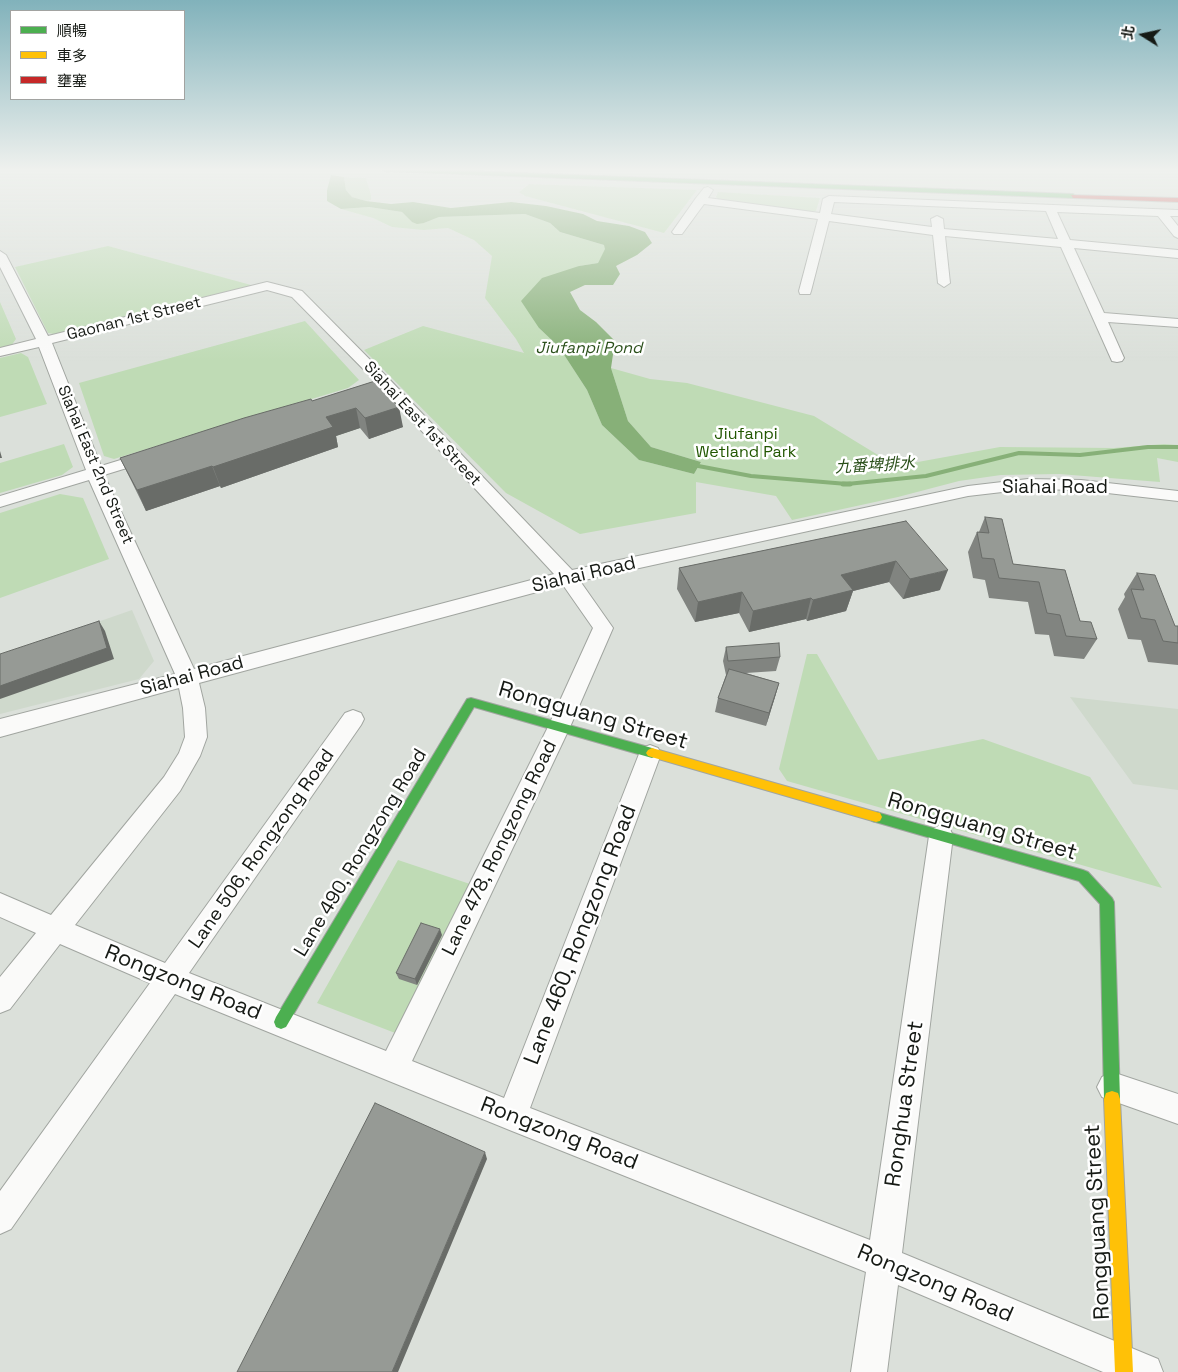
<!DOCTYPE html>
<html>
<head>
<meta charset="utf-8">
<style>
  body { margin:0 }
  #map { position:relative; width:1178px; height:1372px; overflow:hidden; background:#dbe0da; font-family:"Space Grotesk","Noto Sans TC",sans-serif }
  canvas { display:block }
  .legend { position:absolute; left:10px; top:10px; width:175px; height:90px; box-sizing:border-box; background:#fff; border:1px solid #a2a3a1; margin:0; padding:6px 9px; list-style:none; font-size:15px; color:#161a15 }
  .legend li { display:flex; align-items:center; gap:10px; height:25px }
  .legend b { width:25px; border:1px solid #a2a3a1 }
  .north { position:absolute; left:1118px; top:10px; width:50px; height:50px; -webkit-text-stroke:4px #fff; paint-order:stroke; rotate:280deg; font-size:14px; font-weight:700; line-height:20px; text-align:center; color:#161a15 }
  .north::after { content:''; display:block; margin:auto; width:18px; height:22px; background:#161a15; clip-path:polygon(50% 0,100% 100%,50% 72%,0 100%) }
</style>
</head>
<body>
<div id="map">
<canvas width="1178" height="1372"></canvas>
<ul class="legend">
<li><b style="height:6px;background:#4caf50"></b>順暢</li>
<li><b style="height:6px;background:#ffc107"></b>車多</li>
<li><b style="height:6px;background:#c62828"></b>壅塞</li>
</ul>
<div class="north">北</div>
</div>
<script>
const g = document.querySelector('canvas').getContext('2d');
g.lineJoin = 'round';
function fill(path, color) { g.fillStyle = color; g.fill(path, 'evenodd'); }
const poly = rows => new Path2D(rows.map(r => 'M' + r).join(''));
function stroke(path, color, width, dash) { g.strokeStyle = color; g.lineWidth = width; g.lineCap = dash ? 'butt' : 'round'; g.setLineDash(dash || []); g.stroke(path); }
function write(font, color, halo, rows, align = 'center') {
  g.font = font + ' "Space Grotesk","Noto Sans TC",sans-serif'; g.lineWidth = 5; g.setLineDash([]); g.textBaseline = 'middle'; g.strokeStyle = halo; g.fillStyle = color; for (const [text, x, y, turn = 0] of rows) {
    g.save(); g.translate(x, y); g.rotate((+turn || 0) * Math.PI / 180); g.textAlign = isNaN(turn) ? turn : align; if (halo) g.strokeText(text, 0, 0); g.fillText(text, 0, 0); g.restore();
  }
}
fill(poly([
  [132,610,154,661,139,679,0,714,0,656],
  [1070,697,1178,709,1178,790,1133,784]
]), '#cfd9cc');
fill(poly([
  [344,177,366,178,371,195,371,200,366,201,352,197,346,190],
  [529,184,697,190,664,233,525,196,519,192],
  [718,192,820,198,816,211,808,212,719,200,716,197],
  [369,207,402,212,412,222,424,223,439,217,525,214,550,223,560,232,604,245,606,249,598,263,579,266,539,328,559,347,587,390,602,425,639,460,694,474,701,462,651,447,628,421,611,368,650,379,687,383,814,416,896,466,1000,447,1114,448,1164,444,1178,445,1178,462,1157,458,1160,482,1059,474,1001,475,959,481,898,497,792,520,776,496,696,482,696,513,580,534,506,493,364,350,423,326,524,353,516,339,485,298,492,256,474,240,448,228,423,230,392,227,373,218,341,209],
  [108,246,251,285,247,288,59,335,48,333,15,267],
  [0,302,16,339,11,346,0,348],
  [305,321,359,380,348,388,114,459,104,456,79,383],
  [21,353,28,357,47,404,0,417,0,358],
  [64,444,73,467,62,475,0,493,0,463],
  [60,494,83,498,109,559,0,598,0,513],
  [807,654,817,654,878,760,983,739,1090,777,1162,888,787,781,779,769],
  [398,860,476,886,403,1036,317,1003]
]), '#bfdbb5');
fill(poly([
  [331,175,344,177,346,190,352,197,366,201,391,204,413,202,451,208,511,202,546,206,583,214,597,221,629,226,645,232,652,243,637,255,616,266,620,274,613,285,585,285,570,292,580,310,596,322,615,341,611,368,628,421,651,447,701,462,694,474,639,460,602,425,587,390,559,347,539,328,521,301,542,278,579,266,598,263,605,249,604,245,560,232,550,223,525,214,439,217,424,223,417,224,412,222,402,212,369,207,341,209,327,201,327,190]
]), '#87b078');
stroke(poly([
  [693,465,751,476,847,484,926,476,1019,453,1080,455,1148,447,1178,447]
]), '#87b078', 4);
stroke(poly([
  [843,484,850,484]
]), '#87b078', 5);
const street = poly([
  [708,187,713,190,708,198,820,213,823,199,829,196,1178,210,1178,216,1170,216,1178,226,1178,238,1174,236,1158,216,1057,212,1070,240,1178,250,1178,258,1074,248,1104,313,1178,319,1178,327,1108,322,1124,358,1122,361,1117,362,1112,361,1061,247,945,236,950,283,944,287,938,283,933,235,829,221,811,291,810,294,800,294,799,291,818,219,704,204,682,234,674,234,672,232,696,198,704,188,708,187],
  [834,202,1046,211,1058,239,944,229,943,219,937,216,931,219,932,227,831,214,834,202],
  [0,251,6,255,48,336,267,282,302,291,391,381,572,570,968,486,1028,479,1081,480,1178,491,1178,501,1081,490,1028,489,968,496,580,581,613,628,570,727,412,1061,504,1098,639,754,642,748,650,745,658,748,661,754,530,1108,870,1240,929,836,932,829,941,825,950,829,953,836,902,1253,1158,1359,1163,1372,1103,1372,898,1285,887,1372,851,1372,866,1272,512,1131,175,994,11,1229,0,1234,0,1191,150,983,60,944,10,1009,0,1013,0,977,36,933,0,917,0,893,51,915,164,777,179,753,185,737,183,708,179,688,0,737,0,719,175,674,89,480,0,507,0,496,86,470,39,347,0,356,0,348,36,339,0,267,0,251],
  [267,290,292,297,381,387,554,574,194,669,104,475,156,459,158,456,156,453,150,451,101,466,52,343,267,290],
  [563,585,593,628,548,727,386,1051,189,973,361,725,364,719,361,713,353,710,345,713,165,963,75,925,180,791,200,756,207,737,205,708,199,683,563,585],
  [1112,1072,1178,1094,1178,1124,1102,1097,1097,1087,1102,1077,1112,1072]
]);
const fast = poly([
  [381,169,420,169,1073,194,1076,196,1073,198,384,171,381,169],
  [471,698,652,748,656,750,658,753,656,756,652,758,474,707,286,1027,281,1029,276,1027,274,1022,276,1017,467,699,471,698],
  [876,812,1083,870,1088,872,1112,898,1114,902,1120,1099,1118,1105,1112,1107,1106,1105,1104,1099,1100,904,1079,881,872,821,870,817,872,813,876,812]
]);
const slow = poly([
  [652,748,876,812,880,813,882,817,880,821,876,822,648,756,646,753,648,750,652,748],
  [1112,1091,1118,1093,1120,1099,1133,1372,1115,1372,1104,1099,1106,1093,1112,1091]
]);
const jam = poly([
  [1071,195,1178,198,1178,202,1073,198,1071,195]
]);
stroke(street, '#a1a5a0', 2);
stroke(fast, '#a1a5a0', 2);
stroke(slow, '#a1a5a0', 2);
stroke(jam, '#a1a5a0', 2);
fill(street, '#fafaf9');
fill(fast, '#4caf50');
fill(slow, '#ffc107');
fill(jam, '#c62828');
fill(poly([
  [375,381,403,427,369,439,360,428,336,436,338,447,221,488,220,486,146,511,120,458,312,401],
  [985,517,1013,564,1065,570,1080,621,1097,639,1084,659,1054,656,1049,635,1035,634,1028,602,989,598,985,580,973,578,968,552,977,532,979,532],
  [906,521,940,590,903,599,889,582,853,591,846,611,807,621,806,619,749,632,739,613,695,622,677,589,679,568],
  [1137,573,1175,626,1178,626,1178,665,1148,662,1141,640,1128,639,1118,609,1125,597,1124,594],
  [726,647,780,657,776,671,746,673,779,683,775,697,766,726,715,712,718,698,726,675,723,661],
  [442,935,417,985,399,979,396,973]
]), '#818480');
fill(poly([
  [399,407,403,427,369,439,365,418],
  [356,408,360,428,336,436,338,447,221,488,213,467,326,417],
  [0,451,2,458,0,458],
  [212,466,220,486,146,511,137,490],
  [896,561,889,582,853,591,846,611,807,621,813,600,841,575],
  [948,570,940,590,903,599,910,579],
  [742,592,739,613,695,622,698,602],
  [811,598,806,619,749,632,753,611],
  [99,621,105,631,114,659,0,699,0,686],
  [779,683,775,697,766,726,769,713],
  [440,929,442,935,417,985,415,979],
  [485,1152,487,1159,398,1372,392,1372]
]), '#696c68');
const building = poly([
  [375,381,399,407,365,418,356,408,326,417,333,427,213,467,212,466,137,490,120,458,244,418,311,399,312,401,375,381],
  [985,517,1002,519,1013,564,1065,570,1080,621,1091,622,1097,639,1066,636,1060,615,1047,613,1039,582,999,578,994,559,982,558,977,532,989,533,985,517],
  [906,521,948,570,910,579,896,561,841,575,853,590,813,600,811,598,753,611,742,592,698,602,679,568,906,521],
  [1137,573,1155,575,1175,626,1178,626,1178,643,1163,641,1155,620,1141,618,1131,589,1144,590,1137,573],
  [99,621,107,648,0,686,0,654,99,621],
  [779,643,780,657,728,661,726,647,779,643],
  [729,669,779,683,769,713,718,698,729,669],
  [421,923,440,929,415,979,396,973,421,923],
  [375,1103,485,1152,392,1372,237,1372,375,1103]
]);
fill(building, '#969a95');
stroke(building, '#696c68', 1);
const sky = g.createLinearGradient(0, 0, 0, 361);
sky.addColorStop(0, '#81b2bb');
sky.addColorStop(0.47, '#eff1ee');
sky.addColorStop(1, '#eff1ee00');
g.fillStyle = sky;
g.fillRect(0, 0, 1178, 361);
write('16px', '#161a15', '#fff', [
  ["Gaonan 1st Street",134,319,-14],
  ["Siahai East 1st Street",422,424,47],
  ["Siahai East 2nd Street",95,465,67]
]);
write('italic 16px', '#2b501b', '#fff', [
  ["Jiufanpi Pond",589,349],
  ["九番埤排水",875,466,-3]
]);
write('16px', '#215600', '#fff', [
  ["Jiufanpi",746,435],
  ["Wetland Park",746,453]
]);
write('19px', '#161a15', '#fff', [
  ["Siahai Road",1055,488],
  ["Siahai Road",584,575,-13],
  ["Siahai Road",192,676,-15],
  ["Lane 478, Rongzong Road",500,848,-64],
  ["Lane 506, Rongzong Road",262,849,-55],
  ["Lane 490, Rongzong Road",361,853,-59]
]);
write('22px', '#161a15', '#fff', [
  ["Rongguang Street",593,716,16],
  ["Rongguang Street",982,827,16],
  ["Lane 460, Rongzong Road",581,935,-69],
  ["Rongzong Road",183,983,22],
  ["Ronghua Street",905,1104,-82],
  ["Rongzong Road",559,1134,21],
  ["Rongguang Street",1098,1222,-93],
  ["Rongzong Road",935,1284,23]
]);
</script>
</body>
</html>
